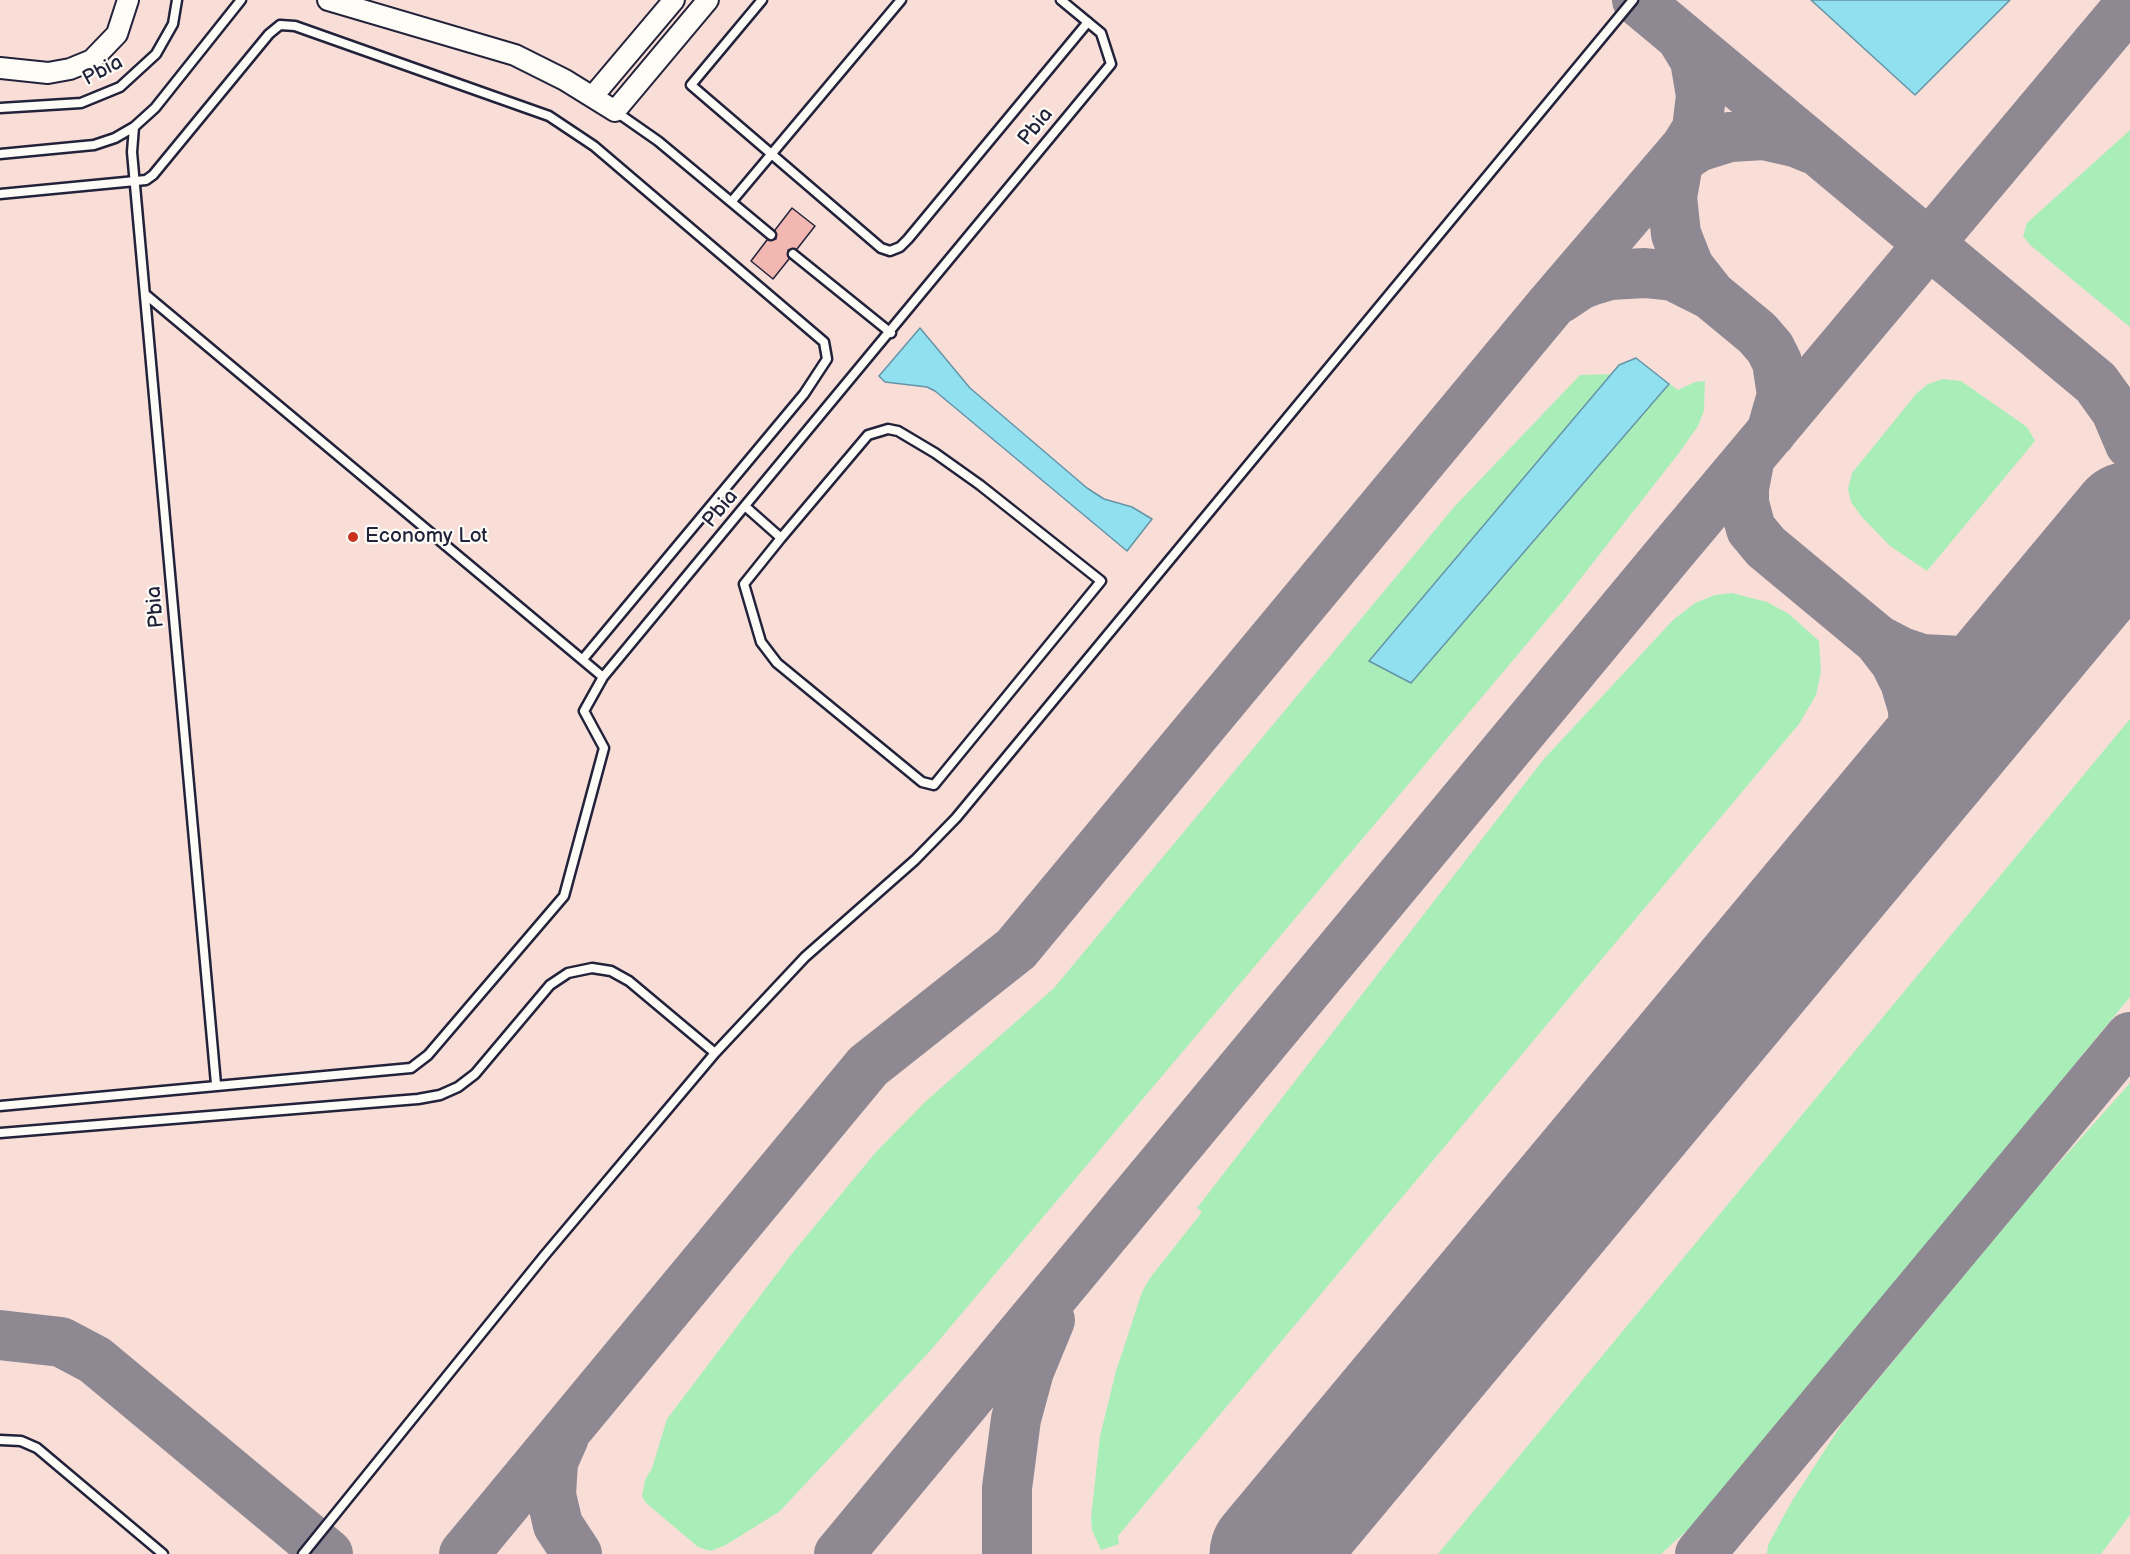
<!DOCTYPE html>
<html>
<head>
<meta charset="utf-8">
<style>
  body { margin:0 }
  canvas { display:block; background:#fbeee9 }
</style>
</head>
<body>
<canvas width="2130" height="1554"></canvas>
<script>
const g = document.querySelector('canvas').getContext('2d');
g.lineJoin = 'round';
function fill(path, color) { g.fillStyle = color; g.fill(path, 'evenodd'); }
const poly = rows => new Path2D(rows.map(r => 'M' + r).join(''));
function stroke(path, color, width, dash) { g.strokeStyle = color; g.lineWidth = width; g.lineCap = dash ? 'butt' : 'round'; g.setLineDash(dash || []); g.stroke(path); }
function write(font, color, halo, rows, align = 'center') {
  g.font = font + ' "Balsamiq Sans",sans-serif'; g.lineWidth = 4.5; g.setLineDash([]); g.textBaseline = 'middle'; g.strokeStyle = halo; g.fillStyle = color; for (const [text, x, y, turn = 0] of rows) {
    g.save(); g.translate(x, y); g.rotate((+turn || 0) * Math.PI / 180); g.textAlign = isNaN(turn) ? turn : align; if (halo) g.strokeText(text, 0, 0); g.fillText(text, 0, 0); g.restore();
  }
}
fill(poly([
  [0,0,2130,0,2130,1554,0,1554]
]), '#f9ded8');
fill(poly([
  [2130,130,2130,327,2030,245,2023,236,2027,223],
  [1636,358,1678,390,1695,382,1705,381,1704,411,1698,426,1679,453,1563,601,930,1351,779,1512,724,1546,710,1551,698,1547,646,1503,642,1496,645,1480,652,1468,667,1419,794,1251,876,1152,925,1102,1054,988,1454,507,1580,375,1613,374,1619,365],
  [1943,379,1961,381,2027,427,2035,441,1927,571,1890,546,1861,516,1851,502,1848,489,1852,473,1916,394,1928,384],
  [1732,593,1767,602,1789,614,1819,641,1821,672,1816,695,1799,724,1118,1536,1119,1544,1101,1550,1092,1530,1091,1518,1100,1436,1116,1371,1142,1292,1150,1278,1202,1212,1197,1208,1543,760,1673,620,1695,603,1715,595],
  [2130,719,2130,997,1752,1457,1693,1525,1661,1554,1438,1554],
  [2130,1083,2130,1515,2101,1554,1767,1554,1768,1545,1792,1501,1843,1422,2034,1191]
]), '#a9eeb9');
const water = poly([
  [1811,0,2010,0,1915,95,1811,0],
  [920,328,970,388,1087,488,1104,499,1132,507,1152,519,1127,551,935,391,927,387,885,382,879,376,920,328],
  [1636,358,1669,384,1411,683,1369,661,1619,365,1636,358]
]);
fill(water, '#91e0ef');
stroke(water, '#6594a7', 1.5);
stroke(poly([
  [1637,0,2096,383,2116,411,2130,444],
  [1685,148,1677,169,1672,197,1676,234,1689,267,1711,295],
  [1671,165,1698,147,1730,137,1764,135,1795,142,1812,149],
  [1559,299,1580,285,1593,280,1610,275,1645,273,1673,276,1711,295,1757,333,1770,348,1777,362,1782,395,1771,433],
  [1750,457,1744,488,1744,503,1751,529,1766,547,1878,640,1895,662,1905,682,1913,709,1914,746,1906,775,1885,817],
  [2101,557,2124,523,2130,509],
  [1878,640,1901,652,1922,659,1961,661,1988,656,2046,624],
  [0,1335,61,1342,95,1360,328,1554],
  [564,1437,553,1462,551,1495,558,1525,577,1554],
  [464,1554,868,1066,1016,949,1550,306,1685,148,1697,129,1701,96,1695,60,1681,37],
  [839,1554,1668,555,2130,4],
  [1007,1554,1007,1488,1016,1419,1029,1371,1050,1320],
  [1700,1554,2130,1037]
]), '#8e8892', 50);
stroke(poly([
  [1271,1554,2130,523]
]), '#8e8892', 123);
const building = poly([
  [792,208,815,226,797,249,788,250,789,259,773,279,751,261,767,240,776,239,775,230,792,208]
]);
fill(building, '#f3b7b1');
stroke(building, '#22223b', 1.5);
const service = poly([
  [762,0,691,85,881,248,890,251,900,247,908,239,1088,22],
  [0,108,81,103,120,87,156,54,173,24,177,0],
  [615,111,658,141,771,235],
  [134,127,132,152,216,1084],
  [0,154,94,145,115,138,134,127,155,108,241,0],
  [0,194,146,180,153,175,269,34,280,25,295,26,549,116,594,146,824,342,827,359,804,394,583,659],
  [732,201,901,0],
  [793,254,891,333],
  [145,294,603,677],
  [746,507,781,538,744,584,761,642,777,663,922,782,934,785,1101,581,980,485,935,453,898,431,888,429,868,435,781,538],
  [0,1106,411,1068,428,1055,564,896,604,748,584,711,603,677,1111,64,1101,33,1061,0],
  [0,1133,418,1099,440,1095,458,1087,475,1074,550,985,568,973,592,968,611,971,629,981,715,1053],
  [0,1440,21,1441,37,1448,163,1554],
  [303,1554,544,1256,715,1053,805,957,915,860,956,818,1633,0]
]);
const tertiary = poly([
  [328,0,515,55,565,80,615,111,708,0],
  [0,68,48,73,70,69,92,60,117,34,128,0],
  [593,96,674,0]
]);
stroke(service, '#22223b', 13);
stroke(tertiary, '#22223b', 24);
stroke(service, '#fdfcf7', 8);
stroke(tertiary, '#fdfcf7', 20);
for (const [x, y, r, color] of [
  [353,537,6,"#c8321e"]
]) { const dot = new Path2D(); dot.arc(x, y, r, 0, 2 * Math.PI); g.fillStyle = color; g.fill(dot); stroke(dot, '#fdfcf7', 2); }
write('21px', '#22223b', '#fdfcf7', [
  ["Pbia",103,71,-28],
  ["Pbia",1036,127,-51],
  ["Pbia",721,509,-50],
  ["Pbia",156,607,-95]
]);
write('21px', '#22223b', '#fdfcf7', [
  ["Economy Lot",365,537]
], 'left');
</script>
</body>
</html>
